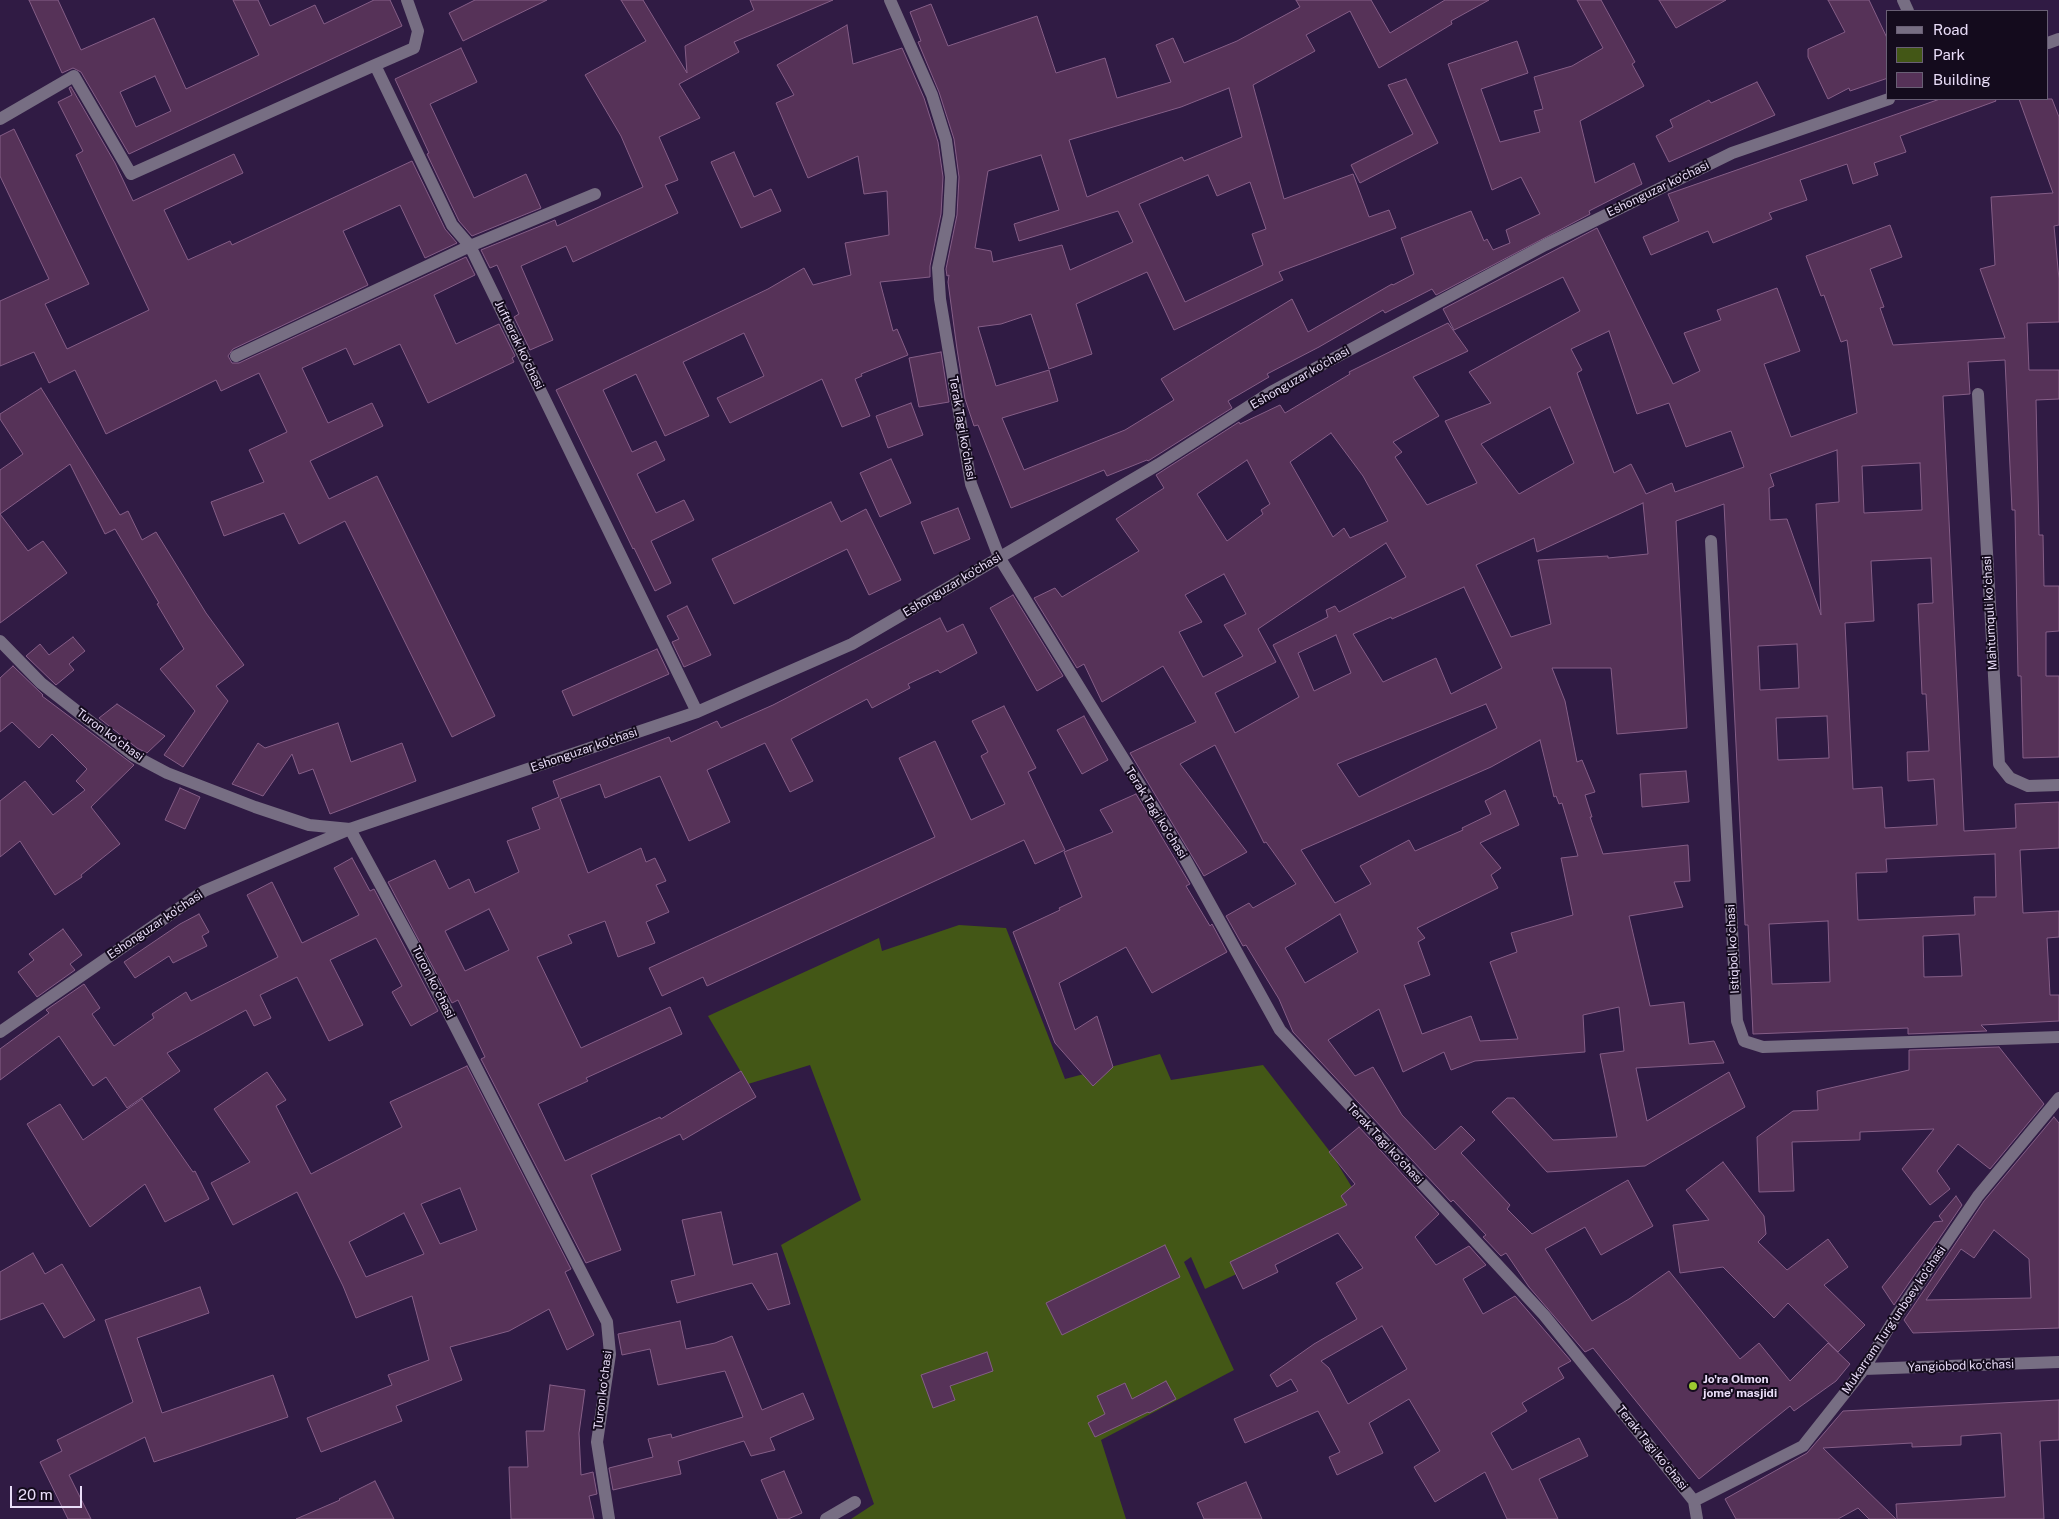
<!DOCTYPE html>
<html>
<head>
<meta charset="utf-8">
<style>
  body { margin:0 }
  #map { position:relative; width:2059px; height:1519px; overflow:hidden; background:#301b44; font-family:"Public Sans",sans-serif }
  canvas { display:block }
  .legend { position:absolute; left:1886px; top:10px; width:162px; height:90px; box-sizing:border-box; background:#140b1d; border:1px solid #695f75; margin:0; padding:6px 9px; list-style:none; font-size:15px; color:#e9ddf8 }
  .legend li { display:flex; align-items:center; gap:10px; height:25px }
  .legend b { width:25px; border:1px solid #695f75 }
  .scale { position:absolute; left:10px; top:1486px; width:72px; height:22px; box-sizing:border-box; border:2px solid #e9ddf8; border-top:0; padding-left:6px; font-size:15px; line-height:18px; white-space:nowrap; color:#e9ddf8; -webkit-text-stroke:4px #140b1d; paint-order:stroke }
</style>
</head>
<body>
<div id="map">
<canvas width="2059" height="1519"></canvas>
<ul class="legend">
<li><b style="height:6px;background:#776e83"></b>Road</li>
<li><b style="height:14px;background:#435716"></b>Park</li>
<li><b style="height:14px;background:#563258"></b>Building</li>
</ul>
<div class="scale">20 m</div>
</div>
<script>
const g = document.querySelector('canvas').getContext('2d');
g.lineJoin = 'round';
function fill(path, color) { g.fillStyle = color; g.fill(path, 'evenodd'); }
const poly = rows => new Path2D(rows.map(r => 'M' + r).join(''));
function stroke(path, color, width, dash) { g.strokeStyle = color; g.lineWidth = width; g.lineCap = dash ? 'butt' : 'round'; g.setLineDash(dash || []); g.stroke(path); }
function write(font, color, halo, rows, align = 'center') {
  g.font = font + ' "Public Sans",sans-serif'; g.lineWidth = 4; g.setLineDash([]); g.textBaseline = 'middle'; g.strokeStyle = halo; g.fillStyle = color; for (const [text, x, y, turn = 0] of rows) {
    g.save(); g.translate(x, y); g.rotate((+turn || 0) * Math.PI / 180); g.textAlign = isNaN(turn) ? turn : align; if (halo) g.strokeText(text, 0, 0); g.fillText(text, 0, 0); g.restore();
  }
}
fill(poly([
  [959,925,1006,928,1065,1079,1160,1054,1171,1080,1263,1065,1331,1153,1367,1212,1205,1289,1191,1257,1184,1262,1234,1370,1101,1440,1126,1519,851,1519,874,1504,781,1245,861,1200,810,1065,748,1084,708,1016,879,938,882,951]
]), '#435716');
const building = poly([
  [29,0,58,0,81,50,154,18,186,89,259,55,233,0,258,0,270,26,315,5,324,24,374,0,390,0,402,26,129,154,81,72,73,68,62,73,29,0],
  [155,76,171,111,136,127,120,92,155,76],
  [475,0,547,0,463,41,449,13,475,0],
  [621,0,643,0,687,73,685,46,754,10,750,0,833,0,734,42,739,52,679,84,700,118,659,137,678,180,665,185,678,213,573,262,566,246,521,266,553,340,530,350,514,317,519,314,497,265,490,268,481,250,555,220,557,226,643,187,621,136,585,75,646,41,621,0],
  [1296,0,1371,0,1390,33,1445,0,1489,0,1451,21,1452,24,1379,68,1350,11,1306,35,1315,51,1253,85,1284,199,1353,174,1369,217,1389,210,1396,228,1279,272,1283,280,1174,330,1147,272,1076,304,1092,354,1049,369,1031,314,1001,324,978,327,996,386,1049,370,1058,401,1002,418,1024,470,1125,430,1174,400,1161,379,1292,299,1308,332,1392,284,1393,285,1414,274,1401,238,1471,211,1484,241,1487,239,1493,250,1510,243,1506,230,1540,214,1521,177,1492,190,1448,64,1517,41,1528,73,1481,89,1500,142,1540,132,1534,111,1543,109,1534,77,1572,66,1603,48,1577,0,1601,0,1635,62,1632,64,1644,86,1580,121,1595,183,1634,163,1642,184,1589,211,1590,214,1436,295,1432,289,1385,313,1383,310,1319,347,1267,374,1269,377,1228,401,1232,408,1148,461,1147,460,1107,476,1104,470,1011,508,978,425,974,426,965,399,957,349,948,282,949,275,947,276,946,269,957,215,959,177,954,139,939,92,918,42,921,41,910,12,931,4,948,46,1037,16,1056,73,1105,58,1117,98,1171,82,1156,45,1173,38,1184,63,1237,41,1300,7,1296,0],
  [1229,88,1242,137,1184,161,1182,157,1087,197,1069,140,1181,107,1229,88],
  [1041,155,1059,210,1014,224,1019,241,1118,211,1133,242,1070,270,1062,245,993,262,991,251,975,248,988,171,1041,155],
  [1208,175,1217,196,1250,182,1266,229,1252,234,1263,265,1185,302,1139,204,1208,175],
  [1659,0,1726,0,1676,28,1659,0],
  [1828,0,1869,0,1888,40,1888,78,1850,91,1849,88,1828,99,1808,57,1808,49,1845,32,1828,0],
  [847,25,853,64,902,48,924,98,938,142,943,177,941,214,930,266,930,277,880,282,893,331,897,329,908,355,861,374,862,376,855,379,870,416,842,427,822,379,730,423,717,398,764,376,744,333,683,362,709,416,665,436,636,374,603,390,632,452,656,441,665,460,637,474,656,513,684,500,694,520,651,541,671,583,655,591,634,548,633,549,556,390,768,289,804,268,813,285,851,275,845,243,889,235,887,191,864,194,858,156,808,178,776,103,794,95,777,65,847,25],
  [461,48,477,82,430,104,474,198,526,174,541,208,472,236,459,221,427,154,429,153,395,79,461,48],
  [1406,79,1438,143,1360,183,1351,165,1413,134,1388,85,1406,79],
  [1757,82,1775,115,1669,162,1656,136,1673,127,1670,120,1709,100,1711,103,1757,82],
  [71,87,115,163,133,201,234,154,243,173,164,210,188,260,230,241,232,245,412,161,445,229,457,243,425,258,400,205,343,231,368,285,233,349,228,356,232,363,239,363,466,257,475,275,434,295,456,344,499,324,515,356,512,358,514,362,428,403,400,344,354,365,346,348,302,368,328,423,372,403,383,426,310,461,329,499,377,476,495,716,452,737,345,521,299,544,284,513,224,536,211,502,264,482,249,450,287,432,259,373,221,391,216,380,106,434,75,370,49,383,34,352,0,366,0,301,49,279,0,176,0,136,14,129,89,284,45,304,67,349,149,310,76,155,83,151,58,102,72,95,69,88,71,87],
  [1940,99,1995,99,1996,101,1900,136,1906,152,1874,163,1878,175,1853,184,1847,164,1800,180,1807,200,1769,213,1772,219,1713,243,1708,231,1651,255,1643,237,1679,221,1668,194,1940,99],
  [2019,99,2052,99,2059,117,2059,225,2054,226,2059,279,2059,322,2027,323,2029,370,2059,370,2059,399,2036,400,2039,535,2043,535,2044,586,2059,586,2059,631,2046,632,2046,676,2059,676,2059,757,2023,758,2021,676,2018,676,2015,510,2012,510,2005,360,1968,362,1970,394,1943,396,1964,831,2016,828,2015,804,2059,802,2059,848,2020,850,2023,913,2059,911,2059,937,2047,938,2050,995,2059,995,2059,1021,1981,1025,1987,1031,1908,1034,1908,1028,1753,1034,1748,925,1745,925,1724,504,1676,521,1687,728,1617,734,1611,668,1552,668,1565,701,1577,762,1582,760,1595,792,1585,795,1592,817,1590,817,1603,854,1688,845,1690,881,1674,882,1683,907,1629,916,1650,1006,1684,1002,1689,1044,1714,1041,1724,1063,1636,1068,1647,1121,1729,1072,1745,1107,1645,1166,1547,1172,1492,1112,1507,1098,1514,1098,1553,1140,1617,1137,1600,1054,1624,1051,1619,1007,1583,1015,1585,1052,1475,1061,1451,1070,1444,1052,1403,1072,1379,1009,1328,1040,1355,1076,1373,1067,1402,1115,1435,1150,1461,1126,1475,1140,1461,1153,1510,1205,1507,1209,1532,1234,1628,1180,1653,1226,1601,1255,1585,1227,1545,1249,1592,1321,1629,1299,1669,1271,1740,1359,1759,1343,1790,1381,1828,1343,1850,1364,1836,1381,1794,1411,1790,1406,1699,1479,1593,1348,1585,1352,1529,1287,1506,1253,1501,1256,1483,1237,1486,1235,1453,1200,1451,1202,1293,1032,1279,999,1246,945,1243,946,1226,916,1249,903,1253,908,1296,884,1266,842,1264,843,1215,745,1180,764,1247,852,1204,876,1130,753,1196,722,1163,666,1102,702,1084,664,1077,668,1034,598,1055,588,1062,597,1139,551,1116,519,1164,488,1156,475,1239,422,1240,424,1280,405,1285,413,1350,374,1349,372,1448,323,1468,351,1413,377,1439,416,1393,442,1402,452,1395,457,1427,505,1477,483,1445,421,1491,403,1469,372,1580,311,1563,277,1454,330,1443,309,1597,228,1673,384,1700,371,1684,333,1721,320,1717,310,1777,288,1800,351,1764,364,1791,437,1857,413,1847,340,1841,342,1824,295,1821,296,1806,256,1890,225,1902,257,1870,269,1884,307,1880,308,1893,345,2005,338,1980,269,1995,265,1991,197,2053,193,2019,99],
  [1609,331,1637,414,1669,403,1686,447,1731,431,1744,467,1675,492,1672,483,1646,494,1631,464,1614,473,1577,373,1582,370,1571,349,1609,331],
  [1550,407,1574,463,1519,494,1481,444,1550,407],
  [1331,433,1363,476,1388,521,1350,538,1344,528,1333,537,1290,462,1331,433],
  [1837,450,1839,502,1816,504,1821,615,1787,519,1770,520,1769,488,1774,486,1770,474,1837,450],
  [1247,460,1270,504,1261,510,1263,514,1227,541,1197,494,1247,460],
  [1920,463,1922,510,1864,513,1862,466,1920,463],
  [1643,503,1648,554,1608,558,1608,556,1538,560,1551,624,1511,637,1476,565,1534,538,1537,552,1643,503],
  [1386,543,1406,577,1339,612,1335,606,1326,610,1328,617,1273,645,1299,697,1235,733,1215,693,1276,662,1258,629,1386,543],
  [1931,558,1933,603,1918,604,1922,694,1926,694,1929,751,1907,752,1908,781,1934,779,1937,825,1885,828,1882,787,1853,789,1845,623,1874,621,1871,561,1931,558],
  [1224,574,1246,614,1224,625,1243,656,1203,677,1179,632,1202,622,1185,595,1224,574],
  [1464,587,1502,668,1451,694,1436,658,1383,682,1353,634,1391,617,1392,619,1464,587],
  [1336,635,1351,673,1314,691,1298,653,1336,635],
  [1797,644,1799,688,1760,690,1758,646,1797,644],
  [1486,704,1497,728,1359,797,1337,764,1486,704],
  [1827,716,1829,758,1778,760,1776,718,1827,716],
  [1540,740,1554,797,1556,796,1559,804,1562,803,1578,856,1561,858,1573,915,1511,933,1517,952,1490,962,1518,1039,1480,1041,1471,1016,1422,1034,1404,985,1430,975,1418,942,1425,938,1417,928,1498,888,1491,875,1501,868,1480,843,1519,825,1505,790,1485,801,1491,814,1462,828,1463,830,1415,851,1409,840,1360,866,1371,884,1335,903,1301,850,1491,767,1540,740],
  [1995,854,1996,897,1974,897,1975,915,1858,920,1856,873,1887,872,1886,859,1995,854],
  [1340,914,1358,952,1305,983,1285,948,1340,914],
  [1828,921,1830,982,1772,984,1769,924,1828,921],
  [1959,934,1962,976,1924,977,1923,936,1959,934],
  [734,152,754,197,771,189,781,211,741,228,711,162,734,152],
  [941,352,949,402,919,407,909,358,941,352],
  [41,388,120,515,128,511,142,540,156,532,206,613,244,665,216,686,228,701,183,767,164,755,195,711,160,669,184,649,157,604,159,603,115,529,105,534,70,464,0,514,28,551,43,541,67,573,0,623,0,470,23,454,0,419,0,414,41,388],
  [911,403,923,435,888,448,876,416,911,403],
  [891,459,911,503,880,517,860,473,891,459],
  [831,502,841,522,866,509,901,580,869,595,847,549,734,604,712,559,831,502],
  [958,508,970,539,934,554,921,522,958,508],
  [1013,595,1063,676,1037,691,990,608,1013,595],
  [687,606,711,655,684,667,672,642,679,639,667,616,687,606],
  [940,618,947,632,963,624,977,653,940,673,938,670,908,684,910,688,872,708,867,699,791,739,813,781,790,792,765,743,707,770,730,822,689,841,660,776,605,798,600,784,560,799,588,873,641,848,646,862,655,858,666,881,656,885,669,912,646,922,655,943,618,957,605,921,568,935,572,943,537,957,581,1048,670,1007,682,1034,586,1078,588,1081,538,1104,565,1161,660,1117,661,1119,741,1071,756,1097,683,1140,680,1134,591,1175,621,1250,586,1263,481,1059,485,1057,458,1000,452,1003,388,882,435,860,449,889,469,879,475,893,519,872,507,841,540,829,532,808,559,797,553,781,669,737,671,742,717,721,721,728,773,705,940,618],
  [489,909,509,950,465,971,445,931,489,909],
  [73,637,85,651,69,664,74,670,56,685,26,656,40,644,49,655,73,637],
  [657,649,669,674,573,716,562,691,657,649],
  [13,666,43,695,42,696,134,765,91,807,120,844,81,875,82,877,55,895,20,841,0,857,0,801,25,781,53,815,85,790,76,781,87,769,52,734,39,748,12,722,0,732,0,678,13,666],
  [117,704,165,736,147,753,137,748,99,718,117,704],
  [1004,706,1036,768,1028,772,1065,850,1035,864,1024,840,707,986,703,977,662,996,649,968,935,837,899,758,935,741,971,820,1005,804,981,756,988,752,972,721,1004,706],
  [1084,716,1108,760,1082,774,1057,730,1084,716],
  [338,723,351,762,402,743,416,781,330,814,313,769,299,774,292,754,263,796,232,784,258,743,265,748,338,723],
  [1686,771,1689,802,1642,807,1640,774,1686,771],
  [180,788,200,797,185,829,165,820,180,788],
  [1136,794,1190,884,1186,886,1210,926,1212,924,1227,952,1152,993,1126,947,1059,983,1075,1030,1097,1016,1113,1067,1093,1086,1055,1043,1013,932,1060,910,1059,908,1082,897,1064,852,1113,832,1100,810,1136,794],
  [352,858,370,891,374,889,438,1011,411,1026,392,992,402,986,376,938,330,960,363,1025,329,1041,297,977,260,995,271,1018,254,1026,246,1010,167,1053,180,1071,127,1108,106,1077,93,1086,59,1036,0,1080,0,1049,49,1013,46,1010,84,984,100,1008,92,1014,114,1046,154,1018,152,1014,186,992,191,1001,278,957,247,895,272,882,302,943,359,915,334,868,352,858],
  [199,914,209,932,202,936,207,946,173,963,169,956,135,978,124,962,180,924,199,914],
  [63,929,82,955,70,964,75,970,37,997,18,972,34,960,29,954,63,929],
  [1999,1047,2044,1104,1990,1169,1958,1144,1937,1171,1950,1189,1930,1205,1902,1169,1934,1129,1860,1132,1860,1140,1792,1142,1794,1191,1759,1192,1757,1137,1793,1111,1818,1110,1817,1091,1909,1070,1909,1050,1999,1047],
  [467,1066,571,1269,565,1272,594,1335,567,1350,549,1309,509,1331,450,1347,462,1380,396,1406,402,1421,321,1452,307,1418,392,1385,388,1375,429,1360,412,1296,356,1318,343,1286,297,1192,233,1225,211,1183,250,1162,214,1109,267,1072,286,1100,276,1106,311,1174,402,1127,390,1102,467,1066],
  [460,1188,477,1230,440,1244,421,1204,460,1188],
  [404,1213,424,1254,366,1277,349,1242,404,1213],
  [142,1099,193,1172,195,1171,209,1199,165,1222,145,1184,90,1227,27,1124,60,1104,83,1140,142,1099],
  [2054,1117,2059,1123,2059,1328,1913,1333,1904,1320,1984,1201,2054,1117],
  [1994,1230,2029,1259,2031,1298,1926,1300,1961,1249,1974,1258,1994,1230],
  [1359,1127,1439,1214,1415,1237,1436,1265,1469,1246,1486,1265,1463,1279,1483,1314,1515,1296,1571,1361,1558,1368,1564,1378,1522,1403,1527,1411,1491,1433,1512,1470,1579,1438,1588,1456,1539,1479,1558,1519,1507,1519,1485,1472,1435,1502,1414,1467,1440,1451,1409,1399,1369,1423,1383,1453,1337,1475,1329,1457,1340,1452,1318,1411,1245,1443,1234,1419,1298,1391,1291,1379,1277,1387,1270,1375,1314,1344,1357,1319,1336,1283,1363,1268,1338,1233,1275,1265,1278,1272,1243,1289,1230,1262,1347,1205,1341,1196,1355,1184,1329,1152,1359,1127],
  [1382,1326,1407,1369,1348,1404,1329,1368,1321,1361,1382,1326],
  [1723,1162,1764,1216,1766,1234,1758,1242,1787,1270,1828,1239,1848,1267,1824,1285,1865,1325,1838,1352,1788,1303,1774,1318,1723,1267,1680,1273,1673,1225,1709,1220,1686,1190,1723,1162],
  [1956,1196,1962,1205,1894,1305,1882,1287,1934,1222,1943,1221,1939,1216,1956,1196],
  [721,1212,733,1265,777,1253,790,1304,768,1310,752,1283,677,1303,671,1281,695,1275,682,1220,721,1212],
  [1165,1245,1180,1277,1062,1335,1046,1303,1165,1245],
  [33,1253,45,1274,62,1264,95,1320,64,1338,43,1303,0,1320,0,1272,33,1253],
  [200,1287,209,1313,137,1338,162,1413,273,1375,288,1417,154,1462,145,1437,69,1475,91,1519,68,1519,40,1462,62,1451,57,1440,133,1402,105,1320,200,1287],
  [680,1321,686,1349,715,1343,732,1336,762,1410,803,1393,814,1419,770,1438,775,1450,751,1456,744,1441,678,1461,681,1474,613,1490,609,1468,653,1457,648,1439,671,1434,672,1438,743,1417,725,1371,658,1385,650,1349,622,1355,618,1334,680,1321],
  [987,1352,993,1371,950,1386,955,1400,933,1408,921,1375,987,1352],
  [1166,1381,1176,1399,1149,1413,1148,1412,1095,1437,1088,1423,1105,1414,1097,1396,1125,1383,1132,1399,1166,1381],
  [550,1385,585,1390,579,1433,581,1475,593,1472,597,1494,589,1496,594,1519,511,1519,509,1467,528,1467,526,1431,544,1431,550,1385],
  [2059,1400,2059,1440,2040,1441,2044,1519,1897,1519,1896,1504,2005,1497,2001,1433,1961,1436,1961,1445,1912,1447,1912,1443,1823,1448,1896,1519,1869,1519,1858,1508,1838,1519,1736,1519,1725,1499,1807,1453,1843,1411,2059,1400],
  [784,1471,802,1513,788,1519,778,1519,761,1480,784,1471],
  [375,1481,394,1519,296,1519,340,1500,339,1499,375,1481],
  [1246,1482,1262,1519,1204,1519,1197,1503,1246,1482]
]);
fill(building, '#563258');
stroke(building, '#855e87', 1);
stroke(poly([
  [407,0,418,31,414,48,375,65,452,225,470,246,697,712],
  [890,0,932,95,946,140,951,177,949,215,938,268,940,299,971,484,999,557,1184,857,1280,1030,1544,1315,1694,1501],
  [1903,0,1908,11],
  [2048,43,2059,39],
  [0,119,74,76,131,174,375,65],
  [236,356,470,246,595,194],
  [1978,394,1999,764,2010,778,2028,786,2059,785],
  [1711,541,1737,1021,1744,1041,1763,1047,2059,1037],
  [0,641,41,683,133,755,167,773,255,807,309,825,350,829,416,950,607,1322,610,1354,597,1442,609,1519],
  [0,1032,204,891,350,829,697,712,852,644,1159,464,1271,392,1545,245,1732,153,1889,99],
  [1864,1369,2059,1362],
  [1694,1501,1803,1446,1864,1369,1893,1321,1978,1196,2059,1098],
  [1694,1501,1697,1519],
  [826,1519,855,1502]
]), '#776e83', 12);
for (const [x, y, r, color] of [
  [1693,1386,5,"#9dca30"]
]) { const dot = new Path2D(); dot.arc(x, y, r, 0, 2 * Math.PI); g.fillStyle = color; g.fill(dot); stroke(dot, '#140b1d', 2); }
write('12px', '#e9ddf8', '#140b1d', [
  ["Eshonguzar ko'chasi",1658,189,-26],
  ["Juftterak koʻchasi",519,345,64],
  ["Eshonguzar ko'chasi",1300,378,-30],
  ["Terak Tagi koʻchasi",962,428,80],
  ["Eshonguzar ko'chasi",952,585,-31],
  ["Mahtumquli koʻchasi",1990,613,-93],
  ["Turon koʻchasi",110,735,36],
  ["Eshonguzar ko'chasi",584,750,-19],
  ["Terak Tagi koʻchasi",1156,813,58],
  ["Eshonguzar ko'chasi",155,925,-34],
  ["Istiqbol koʻchasi",1733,949,-93],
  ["Turon koʻchasi",433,982,63],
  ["Terak Tagi koʻchasi",1385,1144,47],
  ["Mukarram Turg'unboev ko'chasi",1894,1320,-56],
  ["Yangiobod koʻchasi",1961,1366,-2],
  ["Turon koʻchasi",603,1390,-83],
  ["Terak Tagi koʻchasi",1652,1448,51]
]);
write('bold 12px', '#e9ddf8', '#140b1d', [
  ["Jo'ra Olmon",1703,1379],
  ["jome' masjidi",1703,1393]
], 'left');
</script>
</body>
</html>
